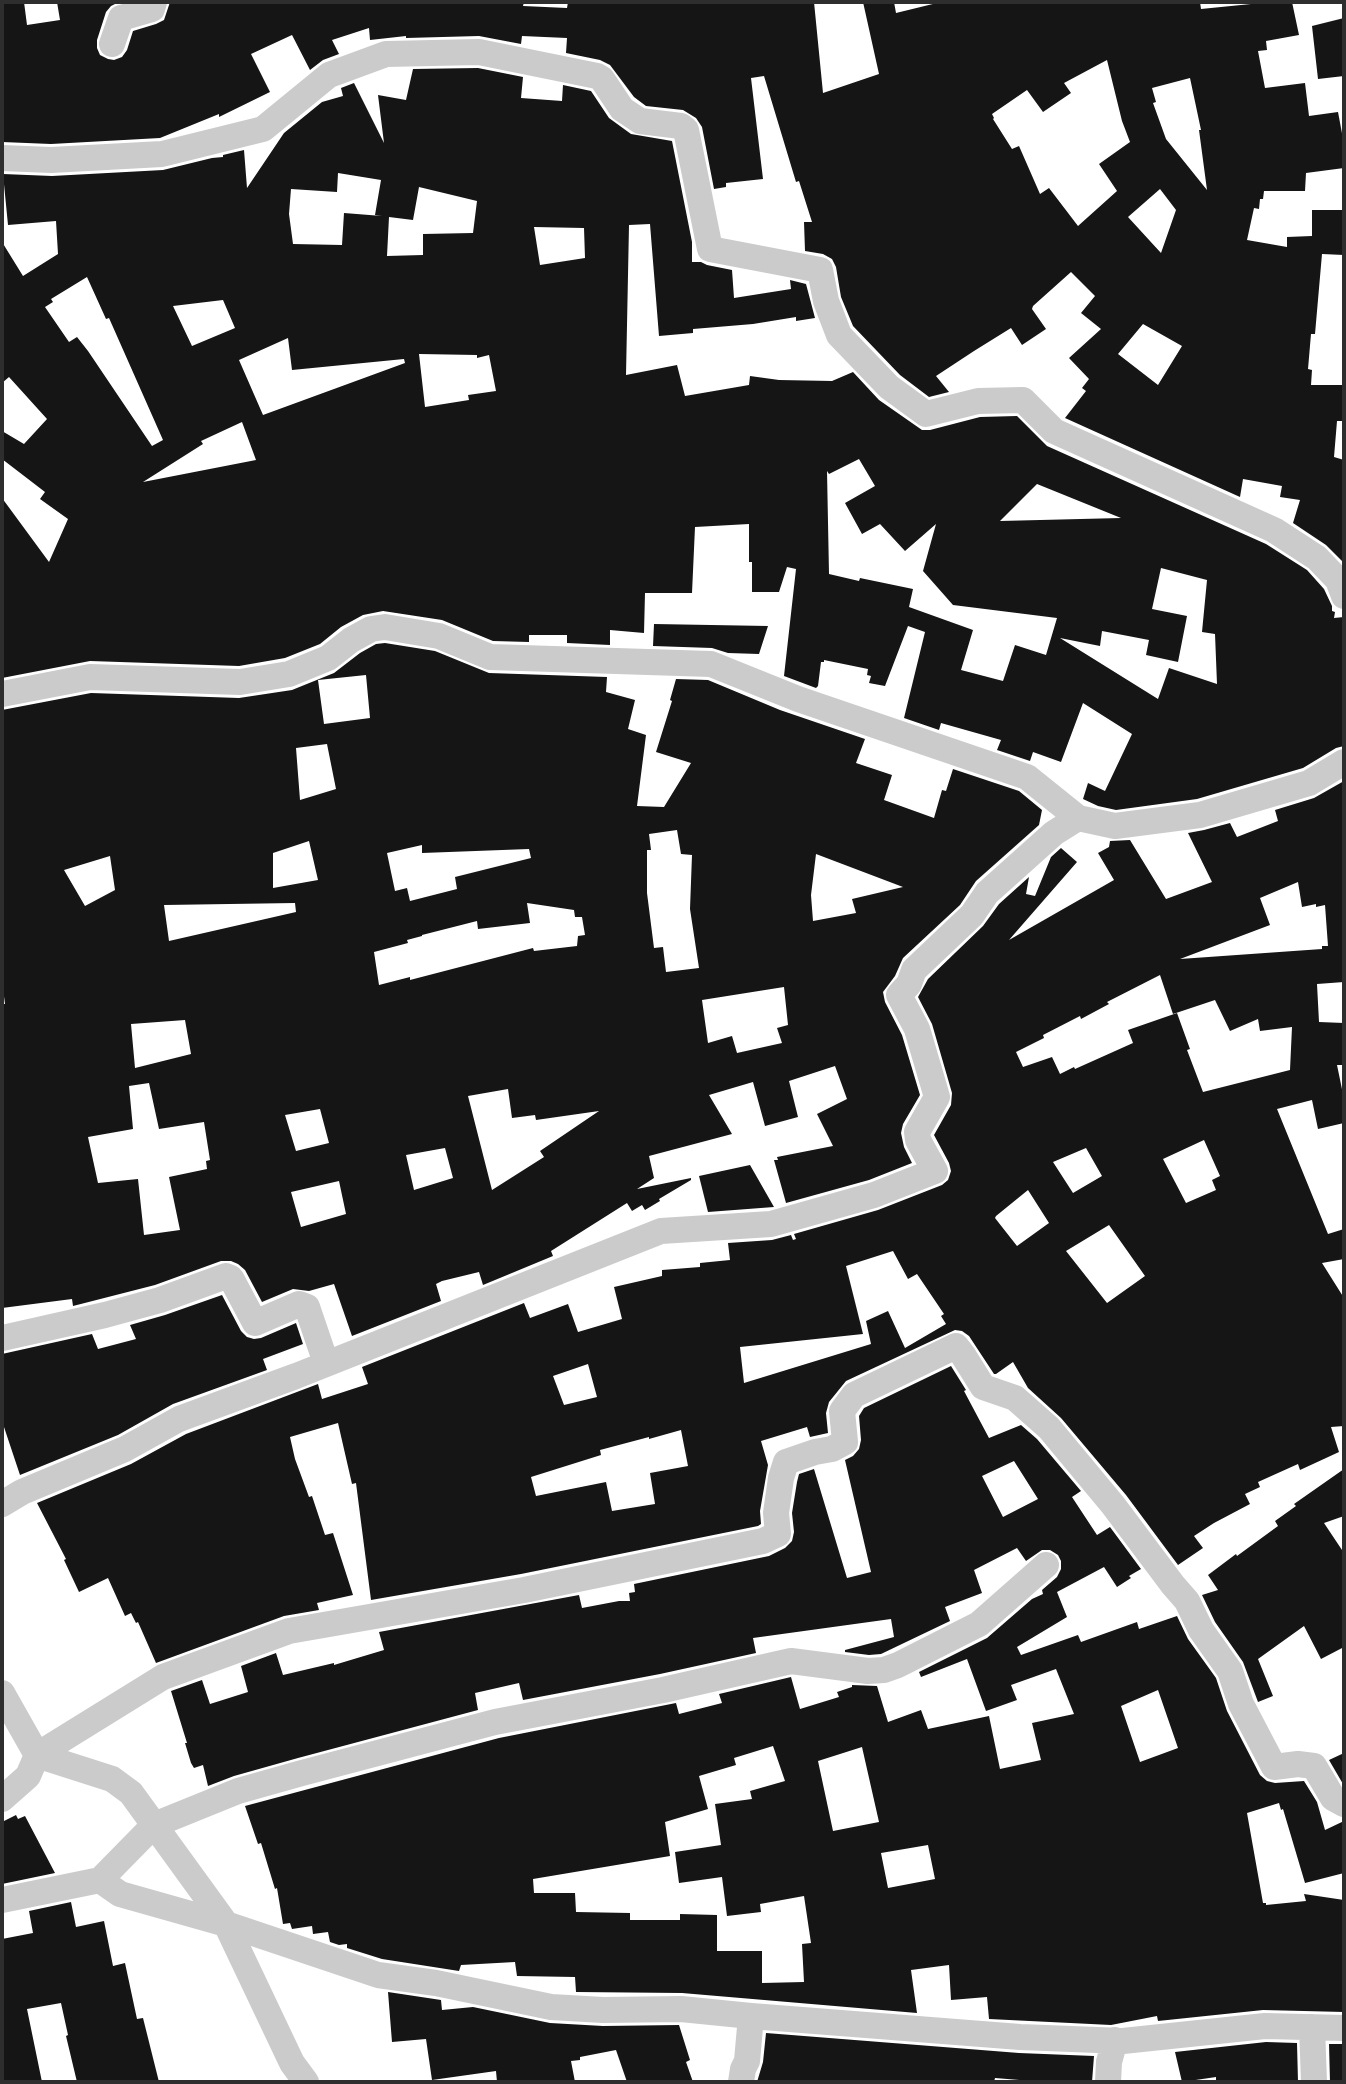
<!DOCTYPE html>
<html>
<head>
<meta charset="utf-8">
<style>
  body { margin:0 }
  #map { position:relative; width:1346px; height:2084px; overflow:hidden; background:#fff; font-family:Raleway,sans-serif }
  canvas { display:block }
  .frame { position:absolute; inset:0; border:4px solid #2e2e2e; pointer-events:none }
</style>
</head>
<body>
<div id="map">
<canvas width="1346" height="2084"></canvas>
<div class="frame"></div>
</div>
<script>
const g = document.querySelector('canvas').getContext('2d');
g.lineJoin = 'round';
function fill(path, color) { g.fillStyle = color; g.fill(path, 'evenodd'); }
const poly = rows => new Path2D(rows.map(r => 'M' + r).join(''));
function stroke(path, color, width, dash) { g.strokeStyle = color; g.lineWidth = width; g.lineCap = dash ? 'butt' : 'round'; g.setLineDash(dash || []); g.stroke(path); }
fill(poly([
  [2,2,24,2,27,25,60,20,57,2,119,2,111,6,106,12,97,40,97,48,100,55,108,59,114,60,122,57,127,50,133,31,156,24,164,20,170,2,524,2,523,6,567,8,568,2,814,2,823,93,879,74,863,2,894,2,896,13,941,2,1200,2,1201,9,1271,2,1292,2,1299,35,1266,41,1267,50,1258,51,1265,88,1305,83,1309,116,1338,112,1344,144,1344,168,1306,173,1305,191,1264,191,1263,199,1260,199,1259,209,1254,208,1247,240,1287,247,1287,237,1312,236,1312,210,1344,210,1344,255,1322,254,1315,334,1311,334,1308,369,1312,370,1311,385,1344,385,1344,421,1337,421,1334,457,1344,460,1344,563,1326,545,1293,523,1300,500,1280,497,1282,486,1243,479,1240,497,1065,418,1086,391,1082,388,1089,379,1069,358,1101,329,1081,313,1095,296,1071,272,1033,306,1032,309,1046,329,1022,345,1011,328,974,351,936,376,949,392,929,397,900,375,853,326,841,297,836,267,832,259,823,254,805,251,804,222,812,222,799,181,796,182,764,76,751,78,763,179,726,183,726,187,714,189,702,127,696,118,683,110,646,106,634,97,610,65,600,60,566,53,567,38,522,36,521,44,479,36,406,38,406,36,370,40,369,28,332,40,339,54,323,60,310,70,292,35,251,54,270,92,219,117,219,114,160,138,51,144,2,142],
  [1107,60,1122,121,1130,142,1099,164,1117,191,1078,226,1049,188,1040,194,1019,146,1012,149,993,119,994,118,992,114,1027,90,1043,112,1071,93,1064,83],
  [1190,78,1201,130,1199,130,1207,190,1166,139,1153,103,1156,102,1152,88],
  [1160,189,1176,210,1161,253,1128,217],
  [1143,324,1182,346,1158,385,1118,354],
  [1344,18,1344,76,1318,79,1312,26],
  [478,68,523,77,521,98,562,101,563,85,591,91,609,118,631,134,672,141,692,242,692,262,701,262,707,265,732,270,734,298,791,289,790,280,806,284,815,318,796,321,796,317,753,324,693,329,693,333,659,336,650,224,629,225,626,375,677,365,685,396,749,385,750,376,779,380,832,381,853,372,879,400,922,430,930,430,980,417,1017,416,1047,446,1266,544,1307,570,1324,589,1332,606,1332,611,1335,612,1334,618,1344,617,1344,746,1336,748,1303,768,1197,799,1116,810,1098,806,1083,799,1088,783,1105,791,1132,734,1083,703,1061,762,1033,752,1030,761,997,750,1001,740,941,723,939,730,904,718,925,632,908,626,885,686,869,683,871,676,867,675,868,669,824,660,824,662,821,662,818,686,816,688,784,676,796,569,787,567,779,592,752,592,752,562,749,562,749,524,695,527,692,593,645,593,644,633,610,630,610,645,567,643,567,635,529,635,529,642,493,641,442,620,383,611,363,615,341,627,320,644,285,658,239,666,90,661,2,678,2,498,49,562,68,519,40,499,45,492,2,459,2,431,24,444,47,419,9,377,2,383,2,242,23,276,58,254,56,221,8,225,3,174,52,176,163,170,212,158,223,157,223,155,244,150,247,188,284,133,322,102,343,96,341,88,354,83,384,143,378,95,406,100,413,69],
  [338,173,381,180,375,215,382,216,344,213,342,245,293,244,289,214,291,189,337,192],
  [419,187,477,201,473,233,423,234,423,255,387,256,389,217,413,220],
  [534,227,584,228,585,258,540,265],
  [87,277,106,319,109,318,163,440,152,446,88,351,77,337,69,342,45,307,53,302,51,299],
  [223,300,235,328,192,346,173,306],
  [288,338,292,370,404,359,405,363,263,415,239,360],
  [419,354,477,355,477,358,489,355,496,391,468,395,469,400,425,407],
  [242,422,256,460,143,482,203,444,201,441],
  [859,459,875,486,845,503,862,534,880,524,905,551,936,524,923,571,953,605,1057,618,1046,655,1015,645,1003,681,961,670,973,630,909,607,913,589,860,578,859,581,829,574,827,471,829,474],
  [1037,484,1121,518,1000,521],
  [1161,568,1207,580,1202,632,1215,634,1217,684,1169,668,1158,699,1060,638,1100,646,1102,631,1149,640,1146,655,1178,662,1187,616,1152,609],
  [654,624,768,626,759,654,728,653,712,648,653,646],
  [385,643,435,651,489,673,607,677,606,692,635,700,628,729,646,735,637,806,664,807,691,763,656,752,672,701,670,700,676,679,708,680,780,710,865,739,856,763,892,775,884,800,934,818,942,790,946,791,953,769,1019,791,1042,810,1039,825,976,881,960,905,903,958,895,976,883,992,885,1002,902,1035,920,1095,903,1124,901,1133,904,1147,912,1163,869,1180,786,1203,774,1160,778,1160,777,1157,833,1146,817,1114,847,1099,835,1066,789,1081,798,1117,765,1126,753,1082,709,1095,732,1134,649,1156,654,1178,637,1189,691,1178,691,1180,659,1199,660,1201,645,1210,642,1205,632,1211,627,1203,551,1251,553,1256,483,1285,479,1272,442,1281,436,1284,441,1301,352,1336,334,1284,309,1291,293,1289,262,1302,245,1270,238,1264,231,1261,221,1261,155,1285,73,1306,72,1299,2,1308,2,1004,5,1004,2,981,2,710,91,693,239,698,292,690,334,673,360,653,376,644],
  [366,675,370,718,324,724,318,680],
  [327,744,336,789,300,800,296,748],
  [677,830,681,854,692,855,690,909,699,968,666,972,663,947,654,948,647,893,647,850,651,850,649,834],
  [309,841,318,880,273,888,273,853],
  [422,845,422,853,529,849,531,858,455,877,457,889,410,901,407,888,395,891,387,853],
  [816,854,903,887,852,899,856,913,813,921,811,895],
  [110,856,115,890,85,906,64,870],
  [295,903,296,912,169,941,164,905],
  [527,903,574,910,575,917,582,917,585,935,578,936,577,946,534,951,533,948,410,980,410,977,379,985,374,952,408,943,407,940,422,936,422,935,477,921,478,929,530,923],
  [784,987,788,1025,777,1028,782,1043,737,1053,732,1036,708,1043,702,1000],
  [185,1020,191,1054,135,1068,131,1024],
  [149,1083,159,1129,204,1122,210,1160,206,1161,207,1169,169,1177,180,1230,144,1235,138,1179,98,1183,88,1137,133,1129,129,1086],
  [508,1089,512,1118,535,1115,536,1120,599,1111,540,1151,544,1157,492,1190,468,1096],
  [320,1109,329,1143,296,1151,285,1115],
  [445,1148,453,1178,414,1190,406,1155],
  [339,1181,346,1214,301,1227,291,1192],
  [1344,781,1344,982,1317,984,1319,1022,1344,1023,1344,1065,1337,1065,1344,1099,1344,1123,1318,1129,1312,1100,1277,1109,1328,1234,1344,1229,1344,1259,1322,1263,1344,1298,1344,1426,1331,1427,1339,1452,1300,1470,1298,1464,1258,1482,1260,1487,1245,1494,1250,1504,1214,1523,1194,1536,1203,1548,1178,1565,1126,1495,1061,1418,1028,1388,1013,1362,996,1374,994,1374,969,1336,962,1331,955,1330,846,1381,829,1402,826,1413,828,1433,810,1437,807,1427,761,1441,768,1465,760,1511,761,1524,758,1526,521,1574,371,1600,356,1483,352,1484,338,1423,290,1437,295,1459,309,1497,312,1496,325,1535,333,1533,353,1595,317,1603,319,1610,284,1616,156,1663,138,1622,136,1623,131,1613,125,1616,108,1578,79,1592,64,1560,66,1559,37,1503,131,1464,186,1434,318,1384,322,1399,368,1384,362,1367,524,1303,530,1318,568,1304,578,1332,622,1319,614,1287,662,1276,662,1270,700,1267,700,1263,730,1260,728,1243,772,1240,791,1235,793,1240,796,1239,794,1234,878,1210,942,1185,948,1180,951,1171,949,1163,934,1135,951,1105,952,1093,932,1024,918,997,928,979,983,926,999,904,1029,877,1026,894,1035,896,1051,857,1061,848,1077,862,1009,940,1114,880,1098,853,1109,847,1110,841,1130,840,1166,899,1212,882,1188,833,1204,830,1230,823,1237,837,1278,821,1275,810,1314,798],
  [1298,882,1302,907,1316,904,1316,907,1325,905,1328,946,1322,946,1322,949,1180,959,1270,925,1260,898],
  [1160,975,1173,1014,1215,1000,1230,1031,1258,1019,1260,1031,1292,1027,1290,1070,1203,1092,1187,1050,1190,1049,1177,1013,1128,1030,1133,1043,1075,1069,1074,1067,1060,1074,1052,1057,1023,1067,1016,1052,1044,1038,1043,1035,1080,1016,1081,1019,1109,1004,1107,1002],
  [1204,1140,1220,1176,1212,1180,1216,1190,1186,1203,1163,1159],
  [1086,1148,1102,1176,1073,1193,1053,1162],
  [1028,1190,1049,1223,1017,1246,995,1218,996,1216],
  [1109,1225,1145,1276,1107,1303,1066,1251],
  [893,1251,908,1279,917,1274,944,1314,941,1316,946,1324,905,1348,888,1311,866,1321,871,1344,744,1383,740,1347,863,1334,846,1266],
  [588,1364,597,1397,564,1405,553,1376],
  [681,1430,688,1466,650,1473,655,1504,612,1511,606,1482,536,1496,531,1477,601,1455,600,1450,649,1437,649,1439],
  [750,1165,774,1207,708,1212,699,1176],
  [222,1295,241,1331,247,1337,254,1339,261,1338,296,1323,303,1344,263,1359,267,1370,173,1404,118,1435,20,1475,2,1421,2,1354,92,1334,98,1349,136,1339,130,1325,165,1315],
  [951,1366,966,1390,964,1391,989,1438,1021,1425,1037,1439,1081,1491,1072,1497,1097,1535,1110,1527,1141,1569,1129,1576,1131,1578,1117,1587,1104,1567,1057,1592,1067,1617,1017,1647,1021,1655,1078,1635,1081,1642,1137,1622,1139,1629,1177,1616,1188,1639,1216,1678,1227,1711,1260,1775,1267,1781,1275,1783,1304,1781,1317,1802,1325,1830,1344,1821,1344,1873,1305,1883,1283,1809,1281,1810,1279,1803,1247,1813,1263,1903,1266,1903,1266,1905,1306,1901,1304,1894,1344,1900,1344,2012,1263,2010,1158,2021,1157,2016,1111,2025,989,2019,987,1997,951,2000,949,1965,911,1970,917,2013,682,1993,576,1992,575,1977,517,1976,515,1962,461,1965,459,1971,382,1959,347,1948,347,1944,339,1945,330,1942,328,1932,313,1934,312,1926,292,1929,290,1923,283,1924,277,1888,275,1889,261,1843,258,1844,245,1806,499,1738,676,1703,679,1714,722,1703,719,1694,791,1677,800,1709,839,1697,837,1692,852,1687,852,1685,877,1686,888,1722,921,1710,928,1729,989,1716,1000,1769,1041,1760,1032,1723,1074,1714,1056,1669,1011,1685,1017,1700,986,1711,967,1659,921,1677,919,1672,987,1638,1032,1599,1043,1594,1042,1590,1057,1577,1061,1569,1061,1561,1058,1555,1050,1550,1042,1550,1026,1561,1017,1548,974,1570,982,1593,945,1607,950,1621,881,1654,869,1655,845,1652,845,1650,894,1637,891,1619,753,1638,756,1653,660,1674,523,1700,519,1683,475,1693,478,1710,298,1758,234,1776,208,1786,203,1765,194,1768,191,1763,185,1743,187,1743,171,1691,202,1680,210,1704,248,1692,241,1666,276,1653,283,1675,334,1663,334,1665,384,1650,379,1632,579,1595,582,1608,619,1601,630,1601,629,1593,635,1592,634,1584,769,1556,785,1548,792,1541,794,1532,792,1513,797,1482,799,1474,814,1469,847,1578,871,1572,845,1460,853,1456,859,1449,861,1440,859,1416,864,1408],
  [1014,1461,1038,1499,1003,1517,982,1476],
  [1158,1690,1178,1748,1140,1762,1121,1706],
  [773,1746,785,1781,750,1791,752,1799,715,1804,721,1845,675,1852,679,1883,722,1877,727,1916,761,1912,760,1904,804,1896,811,1943,802,1944,804,1982,762,1983,762,1951,717,1951,717,1915,680,1914,680,1920,630,1920,630,1913,576,1912,575,1893,534,1893,533,1879,670,1856,665,1822,708,1809,699,1776,736,1765,734,1758],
  [862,1747,879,1822,833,1831,818,1761],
  [928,1845,935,1879,888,1888,881,1853],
  [1344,1469,1344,1516,1324,1523,1344,1553,1344,1647,1321,1659,1304,1626,1258,1659,1273,1696,1258,1702,1243,1662,1215,1622,1202,1595,1218,1590,1208,1575,1236,1554,1237,1556,1278,1526,1275,1521,1296,1506,1294,1504],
  [1344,1753,1344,1784,1343,1784,1329,1760],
  [16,1815,18,1819,25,1816,55,1873,2,1884,2,1822],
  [71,1902,76,1927,104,1921,113,1966,125,1963,137,2019,143,2018,159,2082,77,2082,66,2036,68,2035,61,2003,27,2009,42,2082,2,2082,2,1939,33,1933,29,1911],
  [388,1992,441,2000,442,2010,473,2007,550,2023,603,2026,679,2025,690,2060,686,2062,693,2082,627,2082,616,2050,580,2057,580,2060,571,2061,575,2082,497,2082,496,2071,432,2080,426,2039,392,2042],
  [766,2033,1019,2053,1094,2056,1092,2082,1044,2082,995,2078,994,2082,757,2082,763,2062],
  [1266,2042,1297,2043,1298,2082,1216,2082,1216,2077,1182,2082,1175,2052],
  [1329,2044,1344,2044,1344,2082,1330,2082]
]), '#151515');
stroke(poly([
  [112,44,121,18,152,9,154,2],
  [2,158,51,160,162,154,263,129,329,75,386,54,479,52,597,76,602,79,622,109,640,121,681,126,686,130,710,249,820,270,826,301,839,335,889,387,926,414,978,401,1023,400,1054,431,1274,530,1317,558,1338,580,1344,596],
  [2,694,90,677,240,682,289,674,328,658,351,640,371,629,385,627,439,636,490,657,711,664,798,699,1027,777,1078,818,1115,826,1200,815,1309,783,1344,762],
  [2,1338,105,1315,160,1300,226,1276,231,1278,255,1323,299,1304,307,1307,326,1363],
  [2,1504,22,1492,125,1449,179,1419,296,1376,661,1231,771,1224,874,1195,935,1171,918,1140,917,1132,937,1097,917,1029,899,995,909,984,914,970,972,915,987,893,1054,833,1078,818],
  [2,1693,37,1755,112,1779,131,1793,226,1924,292,2063,306,2082],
  [2,1799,28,1776,37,1755,163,1677,289,1631,524,1590,763,1541,778,1534,776,1513,781,1478,786,1462,815,1452,832,1449,845,1442,842,1411,854,1395,956,1346,963,1355,983,1387,1015,1398,1049,1428,1113,1505,1173,1585,1187,1601,1201,1630,1230,1671,1241,1704,1274,1767,1298,1764,1314,1766,1333,1798,1344,1804],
  [100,1880,154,1825,238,1791,302,1773,495,1722,663,1690,791,1661,868,1671,884,1670,898,1665,979,1624,1046,1565],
  [2,1900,100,1880,120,1894,226,1924,378,1975,436,1983,551,2007,603,2010,681,2009,751,2016,1020,2037,1123,2041,1265,2026,1344,2028],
  [1312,2027,1314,2082],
  [741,2082,743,2069,747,2061,751,2016],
  [1108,2082,1109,2062,1115,2040]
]), '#cbcbcb', 26);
</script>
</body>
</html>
